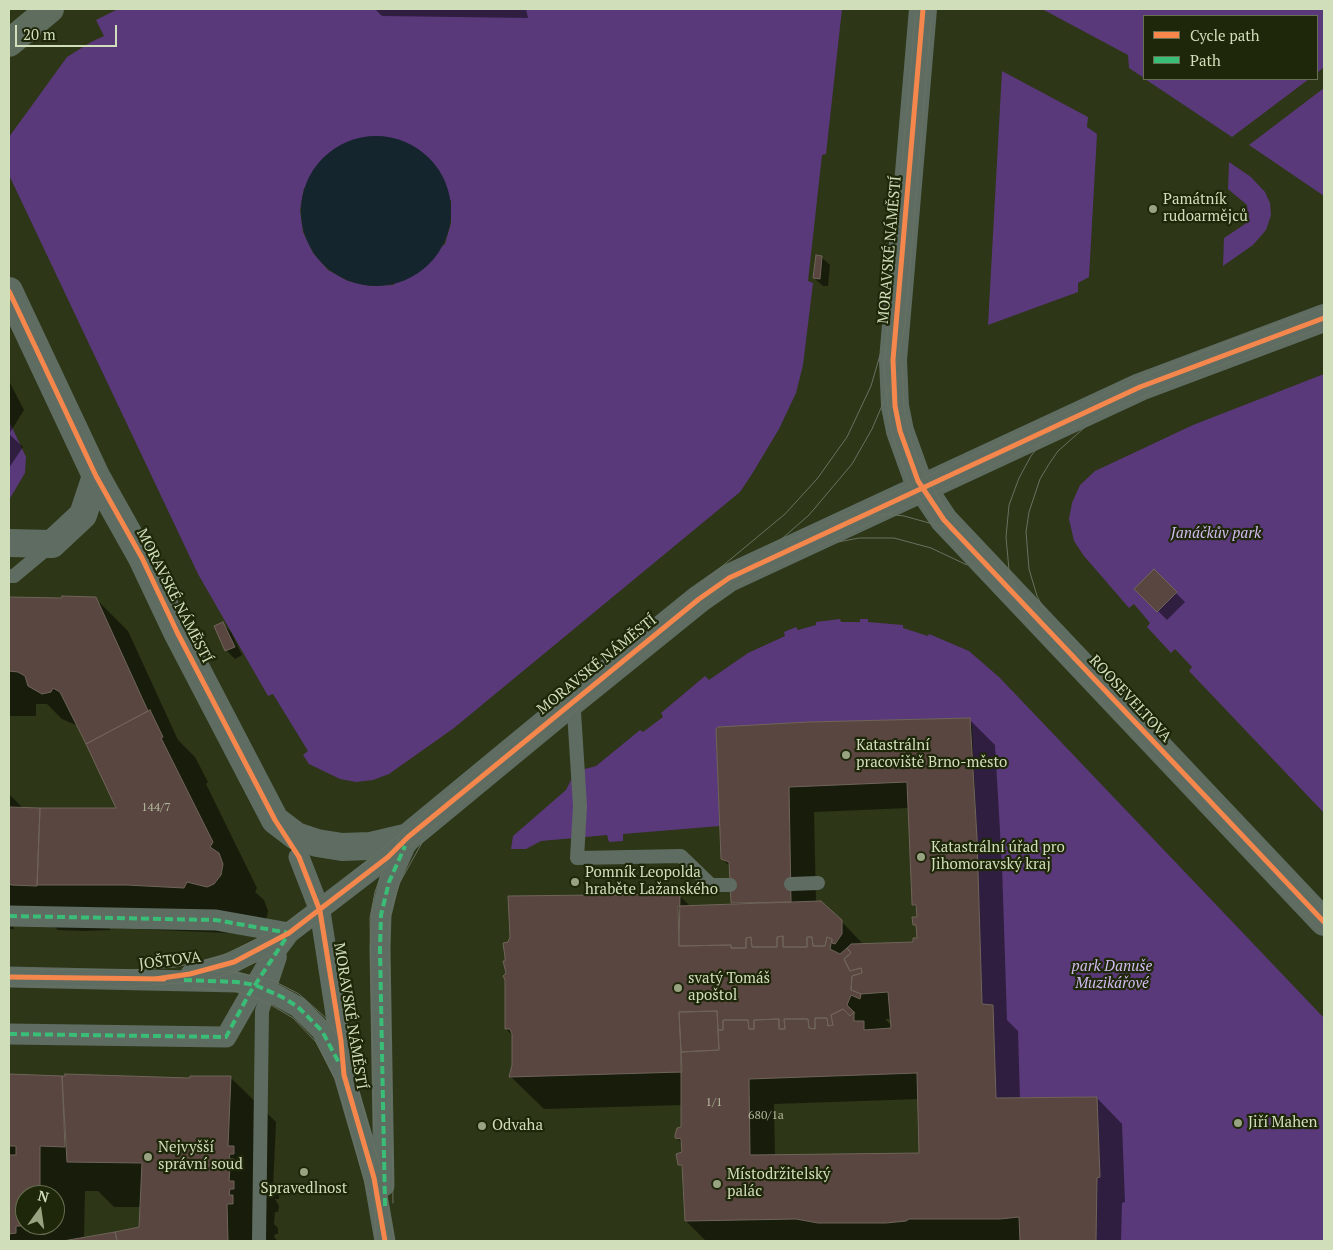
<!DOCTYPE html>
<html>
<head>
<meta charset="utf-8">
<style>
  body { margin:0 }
  #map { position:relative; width:1333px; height:1250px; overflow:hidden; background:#2d3616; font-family:"PT Serif",serif }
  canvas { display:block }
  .frame { position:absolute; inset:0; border:10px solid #d1deba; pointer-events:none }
  .legend { position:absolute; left:1143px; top:15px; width:175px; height:65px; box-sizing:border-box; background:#1e2709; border:1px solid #667050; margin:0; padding:6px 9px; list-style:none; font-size:15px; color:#d1deba }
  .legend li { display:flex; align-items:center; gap:10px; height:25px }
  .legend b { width:25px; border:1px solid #667050 }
  .north { position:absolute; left:15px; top:1185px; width:50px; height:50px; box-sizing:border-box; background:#1e2709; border:1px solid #667050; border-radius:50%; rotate:14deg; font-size:14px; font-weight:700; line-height:20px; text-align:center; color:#d1deba }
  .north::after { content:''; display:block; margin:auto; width:18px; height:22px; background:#98a381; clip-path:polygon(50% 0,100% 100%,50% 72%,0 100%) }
  .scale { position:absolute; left:15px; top:25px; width:102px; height:22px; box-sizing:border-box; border:2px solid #d1deba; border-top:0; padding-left:6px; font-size:15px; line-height:18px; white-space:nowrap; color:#d1deba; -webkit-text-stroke:4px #1e2709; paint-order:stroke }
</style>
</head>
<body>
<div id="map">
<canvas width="1333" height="1250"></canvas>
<div class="frame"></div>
<ul class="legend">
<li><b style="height:6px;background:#f5874c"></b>Cycle path</li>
<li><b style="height:6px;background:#3abd76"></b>Path</li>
</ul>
<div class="north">N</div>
<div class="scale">20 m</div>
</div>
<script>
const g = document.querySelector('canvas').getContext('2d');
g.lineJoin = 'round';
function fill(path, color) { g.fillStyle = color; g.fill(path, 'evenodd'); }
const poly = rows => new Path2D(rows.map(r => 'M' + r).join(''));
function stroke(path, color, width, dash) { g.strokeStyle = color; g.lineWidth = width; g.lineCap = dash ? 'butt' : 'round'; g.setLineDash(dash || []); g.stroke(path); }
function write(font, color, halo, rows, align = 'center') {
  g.font = font + ' "PT Serif",serif'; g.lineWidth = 4.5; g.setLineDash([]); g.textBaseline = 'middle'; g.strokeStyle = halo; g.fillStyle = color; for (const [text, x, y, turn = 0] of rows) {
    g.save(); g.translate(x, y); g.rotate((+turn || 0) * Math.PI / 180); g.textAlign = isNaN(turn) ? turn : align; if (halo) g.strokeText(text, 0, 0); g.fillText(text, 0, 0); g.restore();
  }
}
fill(poly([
  [118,9,842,9,826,154,822,155,808,281,813,283,803,365,796,393,779,429,752,474,740,492,454,728,389,774,373,780,356,782,340,779,309,764,303,755,308,751,273,694,268,696,198,574,9,175,9,137,67,57,91,42,104,36,96,20],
  [304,188,451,200,451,223,445,244,393,285,370,286,348,281,328,270,313,253,303,232,300,210],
  [1042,9,1324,9,1324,67,1317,73,1317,16,1144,16,1144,78,1129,68,1128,55],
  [1002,71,1088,117,1087,127,1097,134,1089,277,1078,283,1078,292,988,325],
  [1145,79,1309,79,1232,137],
  [1324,88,1324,196,1249,145],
  [1229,162,1251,177,1265,192,1270,203,1271,215,1266,230,1253,245,1223,266,1224,238,1245,224,1248,218,1247,205,1228,189],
  [1324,374,1324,813,1189,671,1192,667,1175,649,1171,653,1147,627,1150,623,1134,604,1129,608,1084,556,1074,541,1069,519,1072,503,1080,485,1095,471,1193,425],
  [9,421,26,457,25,473,9,500],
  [840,619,841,622,860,622,860,619,868,619,868,622,903,625,903,628,928,636,929,634,969,651,1000,678,1324,1018,1324,1241,1096,1241,1097,1097,996,1098,993,1005,982,1004,977,839,972,726,969,718,718,727,716,729,720,826,623,834,623,841,609,842,607,835,541,841,526,849,511,849,513,836,566,790,573,776,581,770,596,766,640,730,643,732,663,717,661,713,705,676,709,680,748,653,785,636,784,632,796,627,798,630,816,625,816,622]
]), '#5a397a');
fill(poly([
  '301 211a75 75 0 1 1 150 0a75 75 0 1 1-150 0Z'
]), '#15252e');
fill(poly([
  [375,9,526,9,528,18,382,16],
  [821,257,830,265,828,286,823,286,814,278],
  [9,381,24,410,9,434,23,447,9,468],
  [1154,571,1185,602,1167,620,1136,589],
  [9,598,95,598,128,631,178,740,195,757,208,782,206,784,257,888,255,892,264,900,268,911,266,921,229,933,110,928,110,930,83,931,58,930,55,927,13,926,14,929,11,929,9,927,9,794,23,808,118,810,78,726,62,719,47,704,36,704,36,716,9,716],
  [223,624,231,632,242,655,235,659,226,650],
  [969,719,995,745,1002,865,1007,1020,1018,1031,1020,1099,1097,1098,1122,1124,1125,1202,1122,1203,1121,1241,706,1241,686,1221,683,1168,680,1164,683,1144,676,1138,683,1129,682,1105,544,1109,511,1077,514,1065,513,1036,506,1029,506,957,679,895,690,906,734,905,732,903,731,867,722,859,717,730],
  [909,808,913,904,917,909,918,918,914,924,918,928,918,939,914,943,864,945,841,921,816,903,814,812],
  [854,1011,856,1013,849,1019,847,1017],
  [885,1019,891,1019,892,1026],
  [919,1099,921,1154,775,1156,774,1104],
  [9,1076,191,1079,230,1077,276,1122,273,1188,279,1193,279,1199,275,1199,279,1206,278,1212,275,1212,274,1224,278,1228,278,1234,275,1234,274,1237,278,1241,9,1241],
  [85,1191,98,1191,114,1207,141,1207,140,1228,84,1238],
  [25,1195,55,1195,55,1225,25,1225]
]), '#0007');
const building = poly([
  [816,255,822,256,820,279,813,278,816,255],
  [1154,569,1177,592,1157,612,1134,589,1154,569],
  [62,596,96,597,148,711,86,744,60,692,53,688,51,692,42,694,28,686,25,676,18,672,9,671,9,597,62,598,62,596],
  [223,622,235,647,225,651,214,626,223,622],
  [150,710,163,737,161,738,213,842,210,847,219,853,223,864,221,875,214,884,207,887,187,882,184,888,127,885,37,885,40,808,116,808,86,744,150,710],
  [970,718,977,838,982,1004,993,1005,996,1098,1097,1097,1100,1177,1097,1178,1096,1241,1020,1241,1019,1217,1000,1219,909,1219,906,1221,886,1223,818,1223,796,1219,685,1221,682,1165,678,1165,676,1154,682,1152,681,1139,675,1138,675,1135,677,1128,681,1127,681,1052,719,1050,718,1030,723,1030,723,1020,748,1020,749,1029,754,1029,754,1020,779,1019,779,1029,785,1029,784,1019,808,1019,809,1028,815,1029,815,1018,827,1018,828,1026,833,1025,831,1015,843,1009,850,1016,854,1012,854,1021,864,1021,864,1030,891,1028,888,992,861,994,851,990,852,976,862,973,861,968,850,971,844,959,851,953,847,948,851,944,913,942,913,938,917,938,916,925,913,925,912,917,917,917,916,905,912,905,912,903,907,782,789,787,791,902,731,903,729,862,721,859,716,729,718,727,808,722,970,718],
  [917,1073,919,1153,750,1155,749,1079,917,1073],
  [9,807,40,808,37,886,11,885,9,883,9,807],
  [680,894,679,946,731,945,731,948,746,948,746,938,751,937,752,947,777,947,777,937,783,936,783,947,807,947,807,937,812,937,813,946,825,946,827,937,832,939,830,949,840,954,847,948,851,953,844,959,850,971,861,968,862,973,852,976,851,990,861,994,860,999,851,995,847,1005,854,1012,850,1016,843,1009,831,1015,833,1025,828,1026,827,1018,815,1018,815,1029,809,1028,808,1019,784,1019,785,1029,779,1029,779,1019,754,1020,754,1029,749,1029,748,1020,723,1020,723,1030,718,1030,717,1011,679,1012,682,1072,509,1077,512,1065,512,1034,510,1029,505,1029,505,980,503,976,506,973,503,961,505,961,505,957,503,943,508,942,510,937,508,896,680,894],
  [821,901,842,920,842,934,835,944,832,943,832,939,827,937,825,946,813,946,812,937,807,937,807,947,783,947,783,936,777,937,777,947,752,947,751,937,746,938,746,948,731,948,731,945,679,946,678,906,821,901],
  [717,1011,719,1050,681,1052,679,1012,717,1011],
  [9,1074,62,1076,65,1147,40,1146,40,1195,25,1195,25,1225,39,1226,16,1226,16,1233,9,1234,9,1155,16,1155,16,1146,9,1146,9,1074],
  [65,1074,190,1078,190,1076,231,1076,228,1146,234,1146,234,1154,230,1154,229,1159,234,1159,234,1167,230,1167,229,1181,234,1181,234,1189,230,1189,229,1195,233,1195,233,1204,227,1204,228,1241,117,1241,115,1232,139,1227,142,1163,67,1162,62,1076,65,1076,65,1074],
  [115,1232,117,1241,63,1241,115,1232]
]);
fill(building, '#5a4640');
stroke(building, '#6f6459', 1);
stroke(poly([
  [9,576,14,576,50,546],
  [568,705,574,712,580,806,577,858,681,856,711,885,730,885],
  [791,884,818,883],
  [259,1241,262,1011,280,957]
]), '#5f6c62', 14);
stroke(poly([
  [299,857,320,911,343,1060],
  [9,916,216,920,289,933],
  [191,974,234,962,289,933,388,857],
  [9,977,237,982,269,991,298,1007,322,1031,344,1075,374,1178,385,1241],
  [9,1034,226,1037,274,953,289,933],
  [384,1186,380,949,381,915,389,882,406,844]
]), '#5f6c62', 21);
stroke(poly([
  [923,9,893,360,895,406,900,431,918,481,944,520,1324,922],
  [9,291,96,476,142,558,177,632,275,820,296,836,317,843,342,847,370,846,408,837],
  [9,543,52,544,83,515,96,476],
  [388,857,408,837,568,705,699,599,729,578,1140,387,1324,318]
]), '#5f6c62', 28);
stroke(poly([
  [9,43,50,9]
]), '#5f6d5f', 28);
stroke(poly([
  [916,9,884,368,889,417,895,444,910,485,934,523,981,576,1324,935],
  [905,325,932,9],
  [902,363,904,409,912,444,918,461,944,508,1013,585,1324,908],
  [845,519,888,514,904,516,944,527,965,539],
  [838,542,859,538,894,538,931,548,967,565],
  [784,543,1136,379,1227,342,1324,308],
  [724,572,757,555],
  [735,586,1118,407,1185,379,1324,327],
  [1045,611,1037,596,1029,569,1026,532,1029,512,1040,479,1049,464,1058,451,1084,428],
  [1028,618,1018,599,1009,570,1006,537,1009,505,1019,478,1031,456,1054,427,1071,413],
  [9,969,144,970],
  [136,970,175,967,219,957,276,930,328,894,785,514,817,479,847,437,871,386,880,355],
  [184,970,234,972,272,980,299,994,326,1018,341,1041,353,1072,384,1180,394,1241],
  [9,986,129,987,205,981,234,972,267,957,321,920,746,570,809,515,852,464,872,429,893,380,906,320],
  [193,988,236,991,266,1002,293,1018,316,1042,337,1082,369,1197],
  [374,1129,370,918,375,892,383,870,400,838],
  [374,1159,376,1241],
  [393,1203,389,925,391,909,400,882,423,841]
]), '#687262', 1);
stroke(poly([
  [9,916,216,920,289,933],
  [184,980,237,982,255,985,282,997,298,1007,322,1031,339,1063],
  [9,1034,226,1037,249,994,286,938],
  [385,1206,380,949,381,915,389,882,405,846]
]), '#3abd76', 4, [8, 4]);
stroke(poly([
  [923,9,893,360,895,406,900,431,918,481,944,520,1324,922],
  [9,291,96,476,142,558,177,632,275,820,299,857,320,911,341,1041,344,1075,374,1178,385,1241],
  [9,977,164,979],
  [155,979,190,974,234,962,289,933,388,857,408,837,699,599,729,578,1140,387,1324,318]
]), '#f5874c', 5);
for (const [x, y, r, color] of [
  [1153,209,5,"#98a381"],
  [846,755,5,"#98a381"],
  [921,857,5,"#98a381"],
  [575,882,5,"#98a381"],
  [678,988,5,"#98a381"],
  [1238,1123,5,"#98a381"],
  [482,1126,5,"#98a381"],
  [148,1157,5,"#98a381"],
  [304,1172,5,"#98a381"],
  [717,1184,5,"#98a381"]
]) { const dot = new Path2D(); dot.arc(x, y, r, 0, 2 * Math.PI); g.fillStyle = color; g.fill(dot); stroke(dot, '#1e2709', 2); }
write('12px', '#b3b89c', null, [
  ["144/7",156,808],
  ["1/1",714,1103],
  ["680/1a",766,1116]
]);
write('15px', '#d1deba', '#1e2709', [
  ["Památník",1163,200],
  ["rudoarmějců",1163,217],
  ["Katastrální",856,746],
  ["pracoviště Brno-město",856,763],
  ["Katastrální úřad pro",931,848],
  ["Jihomoravský kraj",931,865],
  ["Pomník Leopolda",585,873],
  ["hraběte Lažanského",585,890],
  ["svatý Tomáš",688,979],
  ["apoštol",688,996],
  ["Jiří Mahen",1248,1123],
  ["Odvaha",492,1126],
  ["Nejvyšší",158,1148],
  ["správní soud",158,1165],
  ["Místodržitelský",727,1175],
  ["palác",727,1192],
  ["Spravedlnost",304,1189,"center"]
], 'left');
write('15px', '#d1deba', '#1e2709', [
  ["MORAVSKÉ NÁMĚSTÍ",890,250,-85],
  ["MORAVSKÉ NÁMĚSTÍ",174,596,63],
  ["MORAVSKÉ NÁMĚSTÍ",597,665,-39],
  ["ROOSEVELTOVA",1130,699,47],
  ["JOŠTOVA",170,961,-7],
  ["MORAVSKÉ NÁMĚSTÍ",350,1016,81]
]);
write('italic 15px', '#d2bbf1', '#1e2709', [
  ["Janáčkův park",1216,534],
  ["park Danuše",1112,967],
  ["Muzikářové",1112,984]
]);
</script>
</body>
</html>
